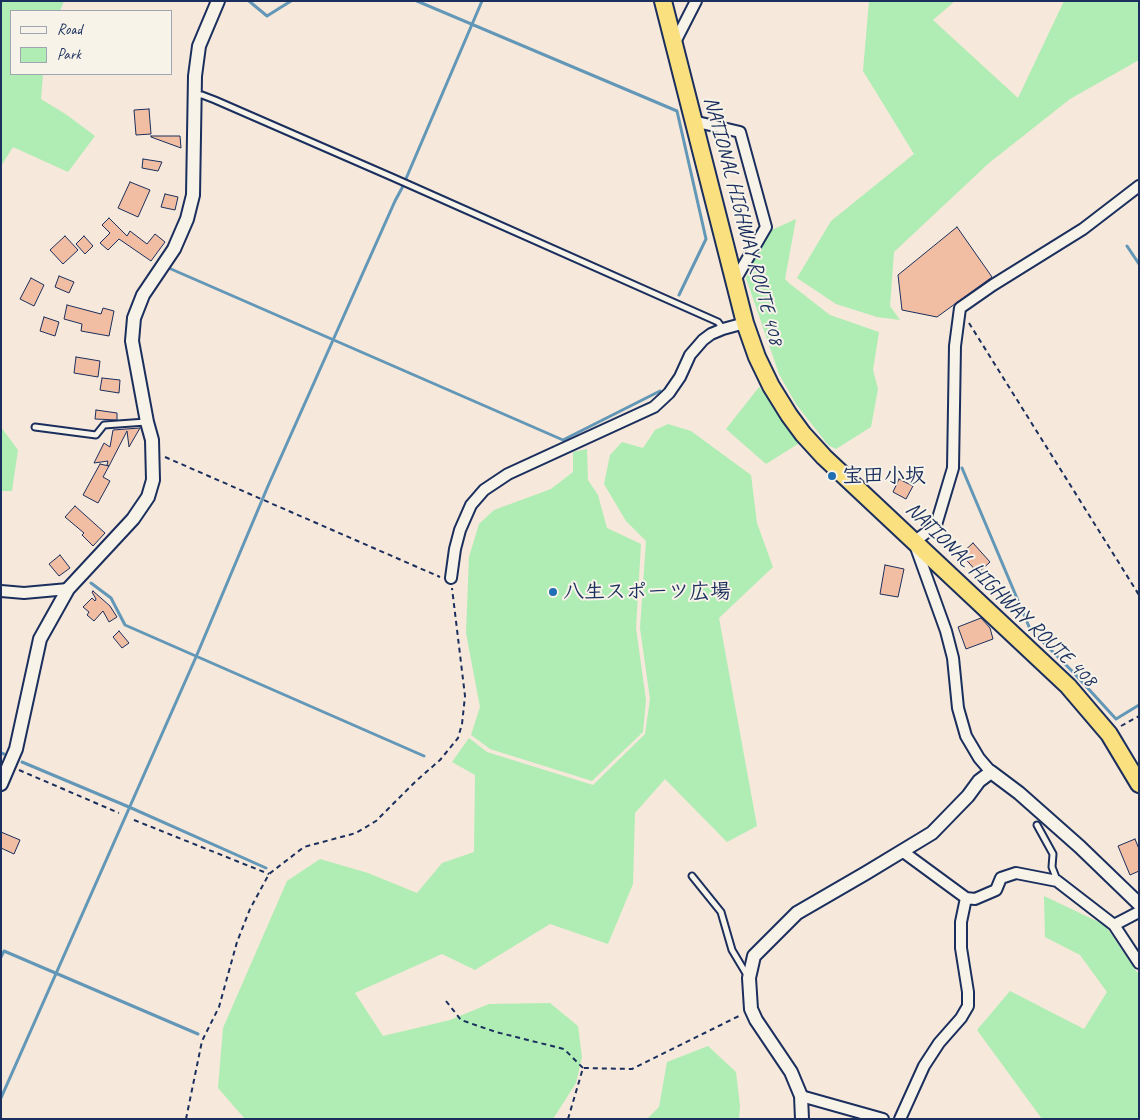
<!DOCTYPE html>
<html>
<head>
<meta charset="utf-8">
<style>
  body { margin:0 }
  #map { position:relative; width:1140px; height:1120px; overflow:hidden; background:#f6e8da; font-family:Caveat,sans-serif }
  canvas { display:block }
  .frame { position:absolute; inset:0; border:2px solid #1b2f5e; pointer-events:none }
  .legend { position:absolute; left:10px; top:10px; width:162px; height:65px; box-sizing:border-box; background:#f7f3e8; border:1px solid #9fa5b1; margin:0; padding:6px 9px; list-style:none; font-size:15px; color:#1b2f5e }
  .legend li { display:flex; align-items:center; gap:10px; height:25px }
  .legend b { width:25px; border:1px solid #9fa5b1 }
</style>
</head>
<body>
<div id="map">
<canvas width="1140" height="1120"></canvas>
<div class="frame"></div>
<ul class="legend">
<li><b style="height:6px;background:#f7f3e8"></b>Road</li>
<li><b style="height:14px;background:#afedb4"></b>Park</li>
</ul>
</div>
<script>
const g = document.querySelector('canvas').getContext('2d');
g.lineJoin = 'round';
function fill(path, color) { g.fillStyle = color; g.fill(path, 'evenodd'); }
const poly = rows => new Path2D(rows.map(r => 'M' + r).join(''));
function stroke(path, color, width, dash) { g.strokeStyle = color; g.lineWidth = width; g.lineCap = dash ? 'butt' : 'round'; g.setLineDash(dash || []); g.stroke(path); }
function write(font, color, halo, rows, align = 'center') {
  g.font = font + ' Caveat,"Klee One",sans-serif'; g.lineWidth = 4; g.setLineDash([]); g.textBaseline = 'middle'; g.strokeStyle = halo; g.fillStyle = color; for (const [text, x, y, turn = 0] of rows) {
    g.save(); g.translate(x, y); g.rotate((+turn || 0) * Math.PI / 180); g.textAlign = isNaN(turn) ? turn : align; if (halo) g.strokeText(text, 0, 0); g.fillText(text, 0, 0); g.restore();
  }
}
fill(poly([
  [1,1,64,1,60,11,11,11,11,74,43,74,41,99,67,115,95,136,68,172,13,147,1,166],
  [869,1,955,1,933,20,1018,98,1064,1,1139,1,1139,60,1070,99,989,163,894,252,890,306,900,320,877,317,836,304,797,278,831,221,914,154,863,71],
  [796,219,785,279,790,284,830,315,879,332,873,370,878,389,871,427,836,449,828,445,796,404,779,374,746,278,765,233],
  [759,387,801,442,766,464,726,429],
  [668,424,691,431,751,475,757,523,773,567,719,618,757,826,727,842,665,779,635,813,633,884,608,944,550,924,475,970,442,954,355,993,383,1036,450,1020,489,1004,550,1003,578,1026,582,1057,576,1083,553,1119,245,1119,218,1088,223,1028,287,881,320,859,368,873,417,893,442,863,474,852,475,775,452,762,469,738,487,752,593,785,645,734,650,699,640,628,646,541,626,521,604,484,610,455,622,442,643,448,655,430],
  [1,427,18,450,12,491,1,491],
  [587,449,588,480,598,495,607,528,641,544,636,628,646,700,643,732,592,781,490,749,471,735,480,707,466,633,469,557,479,524,494,510,551,489,573,472,573,452],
  [1044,896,1105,925,1139,975,1139,1119,1042,1119,977,1030,1010,991,1084,1029,1107,992,1080,955,1045,937],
  [708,1046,736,1072,740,1106,739,1119,647,1119,659,1107,667,1062]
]), '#afedb4');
stroke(poly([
  [249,1,267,16,291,1],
  [417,1,677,111,706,239,679,295],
  [1127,246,1139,264],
  [171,269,563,440,660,391],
  [962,468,1030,629,1074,673,1116,719,1139,705],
  [91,583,111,598,125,625,424,756],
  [1,753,4,754],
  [22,762,129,807,266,868],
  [1,957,4,951,198,1034],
  [1,1098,196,657,268,486,395,201,402,188,482,1]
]), '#6297b7', 3);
const building = poly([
  [149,109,151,134,136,135,134,110,149,109],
  [151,136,180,136,181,148,151,137,151,136],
  [143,159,162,162,158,171,142,168,143,159],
  [130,182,150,190,138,217,118,208,130,182],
  [165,194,178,197,175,210,161,207,165,194],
  [109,218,127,236,130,231,147,244,155,234,165,242,151,261,119,239,108,250,100,243,110,233,102,225,109,218],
  [957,227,992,277,937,317,902,310,898,275,957,227],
  [65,236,78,250,63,264,50,250,65,236],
  [84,236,93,246,85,254,76,244,84,236],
  [59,276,74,282,69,293,55,287,59,276],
  [31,278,44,285,34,306,20,299,31,278],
  [67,305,101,314,103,308,114,311,109,336,81,331,82,324,64,319,67,305],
  [44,317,59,322,55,336,40,331,44,317],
  [76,357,100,361,98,377,74,373,76,357],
  [102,378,120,380,119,393,100,390,102,378],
  [96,410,117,413,117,420,95,419,96,410],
  [140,428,129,447,127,431,109,466,107,465,108,461,94,463,104,443,110,447,113,430,140,428],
  [100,464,109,466,103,477,110,481,98,503,83,495,100,464],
  [899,479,913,486,906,499,893,492,899,479],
  [75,506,105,533,93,546,82,535,84,533,65,517,75,506],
  [973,543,990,562,978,573,961,554,973,543],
  [60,555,70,568,59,576,49,564,60,555],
  [885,565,904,569,898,597,880,594,885,565],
  [93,591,110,606,117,617,109,622,103,611,94,621,87,615,89,612,83,607,92,598,95,601,96,599,92,592,93,591],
  [981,618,990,628,993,639,966,649,958,627,981,618],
  [119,631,129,643,122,648,113,637,119,631],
  [1,832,20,840,14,854,1,848,1,832],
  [1135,839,1139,849,1139,871,1130,875,1118,846,1135,839]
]);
fill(building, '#f1bea3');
stroke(building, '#1b2f5e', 1);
const service = poly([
  [194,95,202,95,215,100,394,178,718,322,723,329],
  [35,427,96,435,104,425,146,422],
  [1037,825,1053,854,1052,867,1057,880],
  [692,876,721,912,732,950,747,975]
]);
const minor = poly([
  [674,44,696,1],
  [693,121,740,132,766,227,734,282],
  [451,578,455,549,460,530,471,505,484,490,508,474,654,407,669,393,680,377,690,355,703,340,711,334,723,329,745,323],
  [1,591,24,593,68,589],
  [991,772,979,758,966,736,958,708,953,658,946,631,914,542,936,525,953,468,955,346,960,308,993,285,1083,229,1139,186],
  [902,851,966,898,975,899,996,890,1001,878,1016,873,1057,881,1114,925,1139,963],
  [1114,925,1139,912],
  [801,1096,883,1119],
  [900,1119,924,1066,939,1043,961,1018,968,1006,968,992,961,948,961,922,966,898]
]);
const tertiary = poly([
  [1,784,16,749,40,639,68,589,133,519,148,497,153,480,152,440,147,422,132,341,134,318,143,295,174,249,187,219,193,195,195,76,199,46,218,1],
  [802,1119,801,1096,791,1072,756,1020,751,1009,749,978,754,956,797,913,866,873,932,833,968,796,979,781,991,772,1019,793,1080,847,1139,904]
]);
const trunk = poly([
  [663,1,745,323,757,357,771,386,789,415,803,434,824,457,1068,686,1109,734,1139,784]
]);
stroke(service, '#1b2f5e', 9);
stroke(minor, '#1b2f5e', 14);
stroke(tertiary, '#1b2f5e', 16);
stroke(trunk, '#1b2f5e', 20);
stroke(poly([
  [969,323,1139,595],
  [165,457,440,577],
  [1121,726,1139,716],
  [19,770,119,813],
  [134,820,269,874],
  [446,1001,461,1020,496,1032,564,1049,583,1068],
  [186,1119,202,1041,219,1007,237,942,250,909,269,874,304,847,356,833,376,821,416,781,440,760,458,738,462,724,465,696,452,588],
  [568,1119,583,1068,632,1069,741,1015]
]), '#1b2f5e', 2, [5, 4]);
stroke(service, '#f7f3e8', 5);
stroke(minor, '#f7f3e8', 10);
stroke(tertiary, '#f7f3e8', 12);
stroke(trunk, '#fbe080', 16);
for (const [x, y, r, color] of [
  [832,476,5,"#1f6fb2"],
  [553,592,5,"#1f6fb2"]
]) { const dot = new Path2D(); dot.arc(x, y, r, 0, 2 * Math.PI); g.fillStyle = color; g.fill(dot); stroke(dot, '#f7f3e8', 2); }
write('21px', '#1b2f5e', '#f7f3e8', [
  ["NATIONAL HIGHWAY ROUTE 408",743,221,75],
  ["NATIONAL HIGHWAY ROUTE 408",1001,595,44]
]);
write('bold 21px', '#1b2f5e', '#f7f3e8', [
  ["宝田小坂",842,476],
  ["八生スポーツ広場",563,592]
], 'left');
</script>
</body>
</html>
